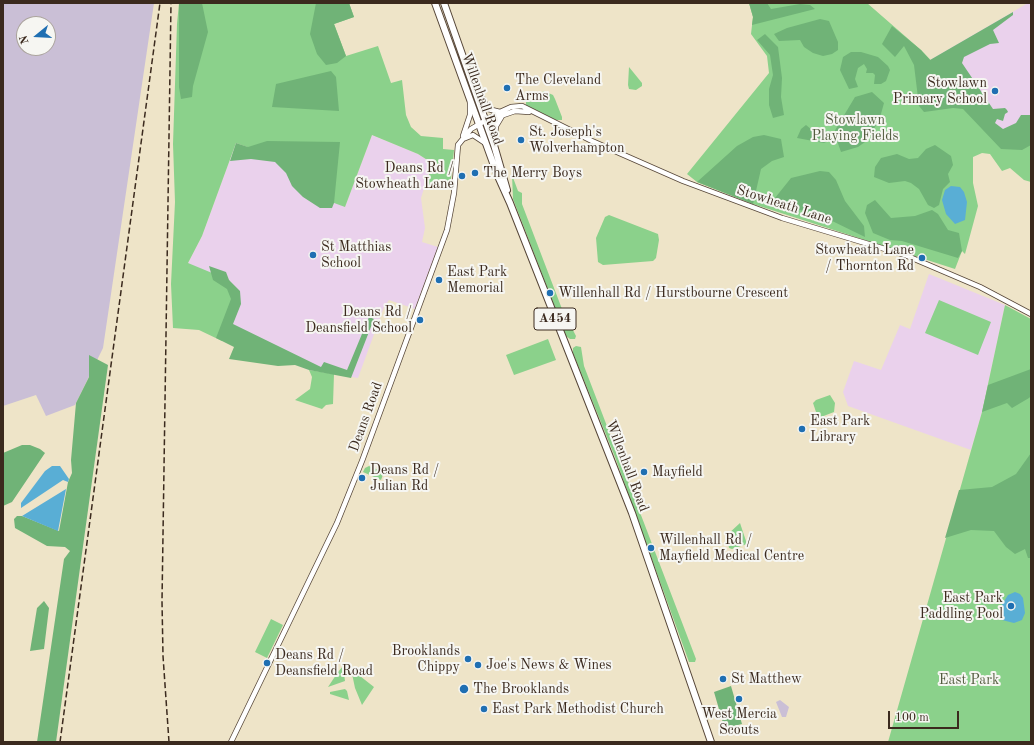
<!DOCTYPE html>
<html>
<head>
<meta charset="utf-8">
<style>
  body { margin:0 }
  #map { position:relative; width:1034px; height:745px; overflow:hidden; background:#eee4c8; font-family:"Old Standard TT",serif }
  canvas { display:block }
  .frame { position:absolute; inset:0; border:4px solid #3b2a1e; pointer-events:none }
  .north { position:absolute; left:16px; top:16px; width:40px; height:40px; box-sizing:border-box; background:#f6f6f2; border:1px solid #aba49d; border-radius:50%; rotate:252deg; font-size:11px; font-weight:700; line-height:16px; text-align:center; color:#3b2a1e }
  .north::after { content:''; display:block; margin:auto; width:14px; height:18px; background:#1f6fb2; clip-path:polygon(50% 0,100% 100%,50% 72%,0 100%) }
  .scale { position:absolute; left:888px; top:711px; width:71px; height:18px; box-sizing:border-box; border:2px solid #3b2a1e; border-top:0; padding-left:5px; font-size:12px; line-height:14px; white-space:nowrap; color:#3b2a1e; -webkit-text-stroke:3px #f6f6f2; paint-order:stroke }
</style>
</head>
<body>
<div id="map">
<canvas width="1034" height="745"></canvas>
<div class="frame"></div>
<div class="north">N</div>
<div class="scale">100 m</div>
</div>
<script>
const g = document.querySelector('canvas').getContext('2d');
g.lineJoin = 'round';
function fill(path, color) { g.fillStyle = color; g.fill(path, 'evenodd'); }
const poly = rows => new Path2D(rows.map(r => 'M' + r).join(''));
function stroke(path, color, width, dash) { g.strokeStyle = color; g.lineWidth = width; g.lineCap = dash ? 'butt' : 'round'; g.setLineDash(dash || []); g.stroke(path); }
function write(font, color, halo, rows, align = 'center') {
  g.font = font + ' "Old Standard TT",serif'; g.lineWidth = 4; g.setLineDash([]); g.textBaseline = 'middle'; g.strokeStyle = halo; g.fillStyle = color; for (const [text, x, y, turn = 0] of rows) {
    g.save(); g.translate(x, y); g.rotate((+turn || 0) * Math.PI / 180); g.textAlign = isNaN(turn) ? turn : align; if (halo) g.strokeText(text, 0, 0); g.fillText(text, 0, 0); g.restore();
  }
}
fill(poly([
  [1028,3,1031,3,1031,121,1005,137,930,60],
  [372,135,418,154,432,163,421,198,425,228,422,242,438,247,415,309,389,300,384,307,358,378,309,370,223,337,188,263,202,236,236,143,301,166,345,207],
  [929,274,1005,305,982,412,971,450,848,406,843,392,854,361,881,370,900,325,910,329]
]), '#ead1ec');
fill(poly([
  [3,3,154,3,103,348,75,405,46,416,36,395,3,406],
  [24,24,48,24,48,48,24,48],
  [780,700,789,707,786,717,782,717,776,702]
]), '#cabfd6');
fill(poly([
  [179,3,349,3,354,17,334,24,346,56,378,46,391,83,402,80,406,115,411,127,421,136,443,138,443,149,454,150,450,188,426,186,432,163,418,154,372,135,345,207,307,193,301,166,236,143,202,236,188,263,229,280,237,300,222,341,199,330,173,328,171,284,175,202,173,144,177,24],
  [749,3,867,3,921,50,1005,137,1031,121,1031,182,1024,180,1010,168,1002,171,990,154,982,153,973,157,973,183,978,206,965,254,962,251,955,269,753,204,697,182,687,174,769,73,767,56,751,34,753,17],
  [629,67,642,83,642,86,636,90,629,89,628,85],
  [544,91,553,95,555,99,562,117,562,120,556,120,526,106,526,101],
  [512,175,518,191,522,193,522,204,562,309,576,336,575,339,570,339,566,336,513,199],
  [609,215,658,234,659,240,656,258,653,261,603,265,598,262,596,238,605,217],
  [939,300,991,322,978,355,925,333],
  [1005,305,1031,319,1031,742,888,742,982,412],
  [548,339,556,360,514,375,506,355],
  [576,346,581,347,584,366,696,659,695,662,689,662,615,457,573,353,573,348],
  [309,370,334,374,333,404,326,405,322,409,295,400,310,389,312,377],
  [830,395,835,403,834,412,821,417,817,415,813,403,816,400],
  [369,466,384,472,381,480,363,472,365,468],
  [740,523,747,544,732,549,729,548,727,535],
  [271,619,283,625,267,658,255,652],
  [343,666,345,681,328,687,338,672],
  [351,669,374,687,362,705,355,688],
  [345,689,347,691,349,700,330,694,330,692]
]), '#8bd18b');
fill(poly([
  [179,3,202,3,208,32,193,86,192,97,181,99,179,87],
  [316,3,349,3,354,17,334,24,346,56,337,63,326,65,317,54,310,34],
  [749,3,767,3,771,9,800,4,810,5,815,9,752,25,753,17],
  [1013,12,1013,15,993,30,999,43,990,44,964,57,962,63,993,109,1005,108,1007,110,1008,112,1005,114,1003,121,997,119,995,123,1003,129,1016,123,1021,115,1031,115,1031,145,1022,150,1001,149,963,109,953,108,924,112,919,106,914,65,904,46,895,57,882,44,892,26,921,50,930,60],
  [820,19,829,21,838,42,838,50,832,54,823,56,813,53,804,47,800,40,779,41,774,34,787,28],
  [765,34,778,47,782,78,781,97,784,115,773,118,769,105,769,89,773,75,770,55,757,40],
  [851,52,861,52,878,57,888,66,890,70,886,81,881,84,874,84,875,75,873,73,866,73,867,69,864,64,858,68,855,79,858,87,849,89,840,70,843,57],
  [331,71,336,77,339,111,272,107,276,84],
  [872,92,884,103,879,121,865,142,858,147,841,152,834,132,855,97],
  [806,125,812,130,828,131,828,141,824,143,797,138,801,129],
  [764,135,781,139,784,157,772,161,761,169,753,204,697,182,737,146,753,137],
  [267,141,340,142,334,203,332,208,320,208,303,197,292,186,286,173,275,162,251,159,230,161,236,143,248,147],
  [935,145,951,156,953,165,948,174,950,182,943,189,939,205,934,208,928,205,919,189,911,183,905,181,889,183,874,177,875,167,881,158,897,154,909,159,918,158,926,149],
  [820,171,829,172,836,180,845,201,864,226,865,237,826,218,774,202,775,198,791,178],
  [875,200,891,218,915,216,932,210,938,214,948,230,959,233,962,251,958,258,902,241,890,240,873,233,865,213,867,205],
  [209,266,226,272,229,280,240,291,241,304,233,324,321,367,324,362,347,370,369,317,374,319,351,378,309,370,295,365,278,366,229,359,234,347,216,338,231,299,227,289,213,280],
  [89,355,108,365,56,742,37,742,64,559,70,551,65,547,47,546,15,528,14,519,17,516,22,516,59,531,68,482,72,473,71,460,76,403,89,377],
  [1031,369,1031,396,1029,398,1012,408,1007,403,982,412,988,385],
  [22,445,30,445,40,449,45,453,12,502,3,506,3,453],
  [1031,453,1031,558,1028,558,1025,549,1015,554,1006,547,994,531,971,530,945,538,959,490,992,487,1016,474],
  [44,601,49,608,44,649,30,651,37,608],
  [731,686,742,724,721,729,723,723,714,692]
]), '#70b377');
fill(poly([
  [951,186,960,187,964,192,967,202,965,220,955,224,946,214,942,200,945,190],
  [52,466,60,466,69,479,68,482,63,480,21,508,21,503,45,471],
  [66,489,58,531,22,516],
  [1015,592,1020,594,1023,598,1025,613,1022,620,1014,623,1002,620,998,611,1008,595]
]), '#59aed5');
const tertiary = poly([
  [473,80,488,109,500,112],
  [486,121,515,111,529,112],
  [463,136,470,115,470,102],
  [463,139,473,135,485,143],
  [494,143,496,126,502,116],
  [231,742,337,523,362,461,447,230,454,193,458,145,471,129,500,112,511,107,522,106,592,141,683,181,782,218,905,255,980,287,1031,314]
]);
const trunk = poly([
  [435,3,497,174,510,203,632,513,711,742],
  [444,3,494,145,507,190]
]);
stroke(tertiary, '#564638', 6);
stroke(trunk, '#564638', 8);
stroke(tertiary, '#fff', 4.5);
stroke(trunk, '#fff', 6);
stroke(poly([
  [60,742,160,3],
  [169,742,163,656,162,601,171,3]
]), '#3b2a1e', 1.5, [6, 3]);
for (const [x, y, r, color] of [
  [507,88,4,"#1f6fb2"],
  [995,91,4,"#1f6fb2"],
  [521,140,4,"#1f6fb2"],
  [475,173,4,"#1f6fb2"],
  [462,176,4,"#1f6fb2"],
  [313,255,4,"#1f6fb2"],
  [922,258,4,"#1f6fb2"],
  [439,280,4,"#1f6fb2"],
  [550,293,4,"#1f6fb2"],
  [420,320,4,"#1f6fb2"],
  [802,429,4,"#1f6fb2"],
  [644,472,4,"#1f6fb2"],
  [362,478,4,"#1f6fb2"],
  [651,548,4,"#1f6fb2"],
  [1011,606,4,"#1f6fb2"],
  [468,659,4,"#1f6fb2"],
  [267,663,4,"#1f6fb2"],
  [478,665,4,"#1f6fb2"],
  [723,679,4,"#1f6fb2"],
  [464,689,5,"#1f6fb2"],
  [739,699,4,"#1f6fb2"],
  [484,709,4,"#1f6fb2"]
]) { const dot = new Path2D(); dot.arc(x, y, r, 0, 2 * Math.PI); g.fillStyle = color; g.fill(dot); stroke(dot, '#f6f6f2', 1.5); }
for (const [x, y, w] of [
  [555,319,42]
]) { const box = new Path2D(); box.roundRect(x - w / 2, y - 11, w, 22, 3); g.fillStyle = '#f6f6f2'; g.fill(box); stroke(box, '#3b2a1e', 1); }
write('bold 13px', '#3b2a1e', null, [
  ["A454",555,319]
]);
write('14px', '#3b2a1e', '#f6f6f2', [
  ["The Cleveland",515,80],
  ["Arms",515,96],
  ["Stowlawn",987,83,"right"],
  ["Primary School",987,99,"right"],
  ["St. Joseph's",529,132],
  ["Wolverhampton",529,148],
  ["Deans Rd /",454,168,"right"],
  ["Stowheath Lane",454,184,"right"],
  ["The Merry Boys",483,173],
  ["St Matthias",321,247],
  ["School",321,263],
  ["Stowheath Lane",914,250,"right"],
  ["/ Thornton Rd",914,266,"right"],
  ["East Park",447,272],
  ["Memorial",447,288],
  ["Willenhall Rd / Hurstbourne Crescent",558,293],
  ["Deans Rd /",412,312,"right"],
  ["Deansfield School",412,328,"right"],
  ["East Park",810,421],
  ["Library",810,437],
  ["Deans Rd /",370,470],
  ["Julian Rd",370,486],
  ["Mayfield",652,472],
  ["Willenhall Rd /",659,540],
  ["Mayfield Medical Centre",659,556],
  ["East Park",1003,598,"right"],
  ["Paddling Pool",1003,614,"right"],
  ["Brooklands",460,651,"right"],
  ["Chippy",460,667,"right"],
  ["Deans Rd /",275,655],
  ["Deansfield Road",275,671],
  ["Joe's News & Wines",486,665],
  ["St Matthew",731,679],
  ["The Brooklands",473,689],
  ["East Park Methodist Church",492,709],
  ["West Mercia",739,714,"center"],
  ["Scouts",739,730,"center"]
], 'left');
write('14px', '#3b2a1e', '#f6f6f2', [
  ["Willenhall Road",482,99,70],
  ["Stowheath Lane",784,205,18],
  ["Deans Road",366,417,-70],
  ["Willenhall Road",627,466,69]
]);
write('14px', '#535c3f', '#f6f6f2', [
  ["Stowlawn",855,120],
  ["Playing Fields",855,136],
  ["East Park",969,680]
]);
</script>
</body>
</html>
